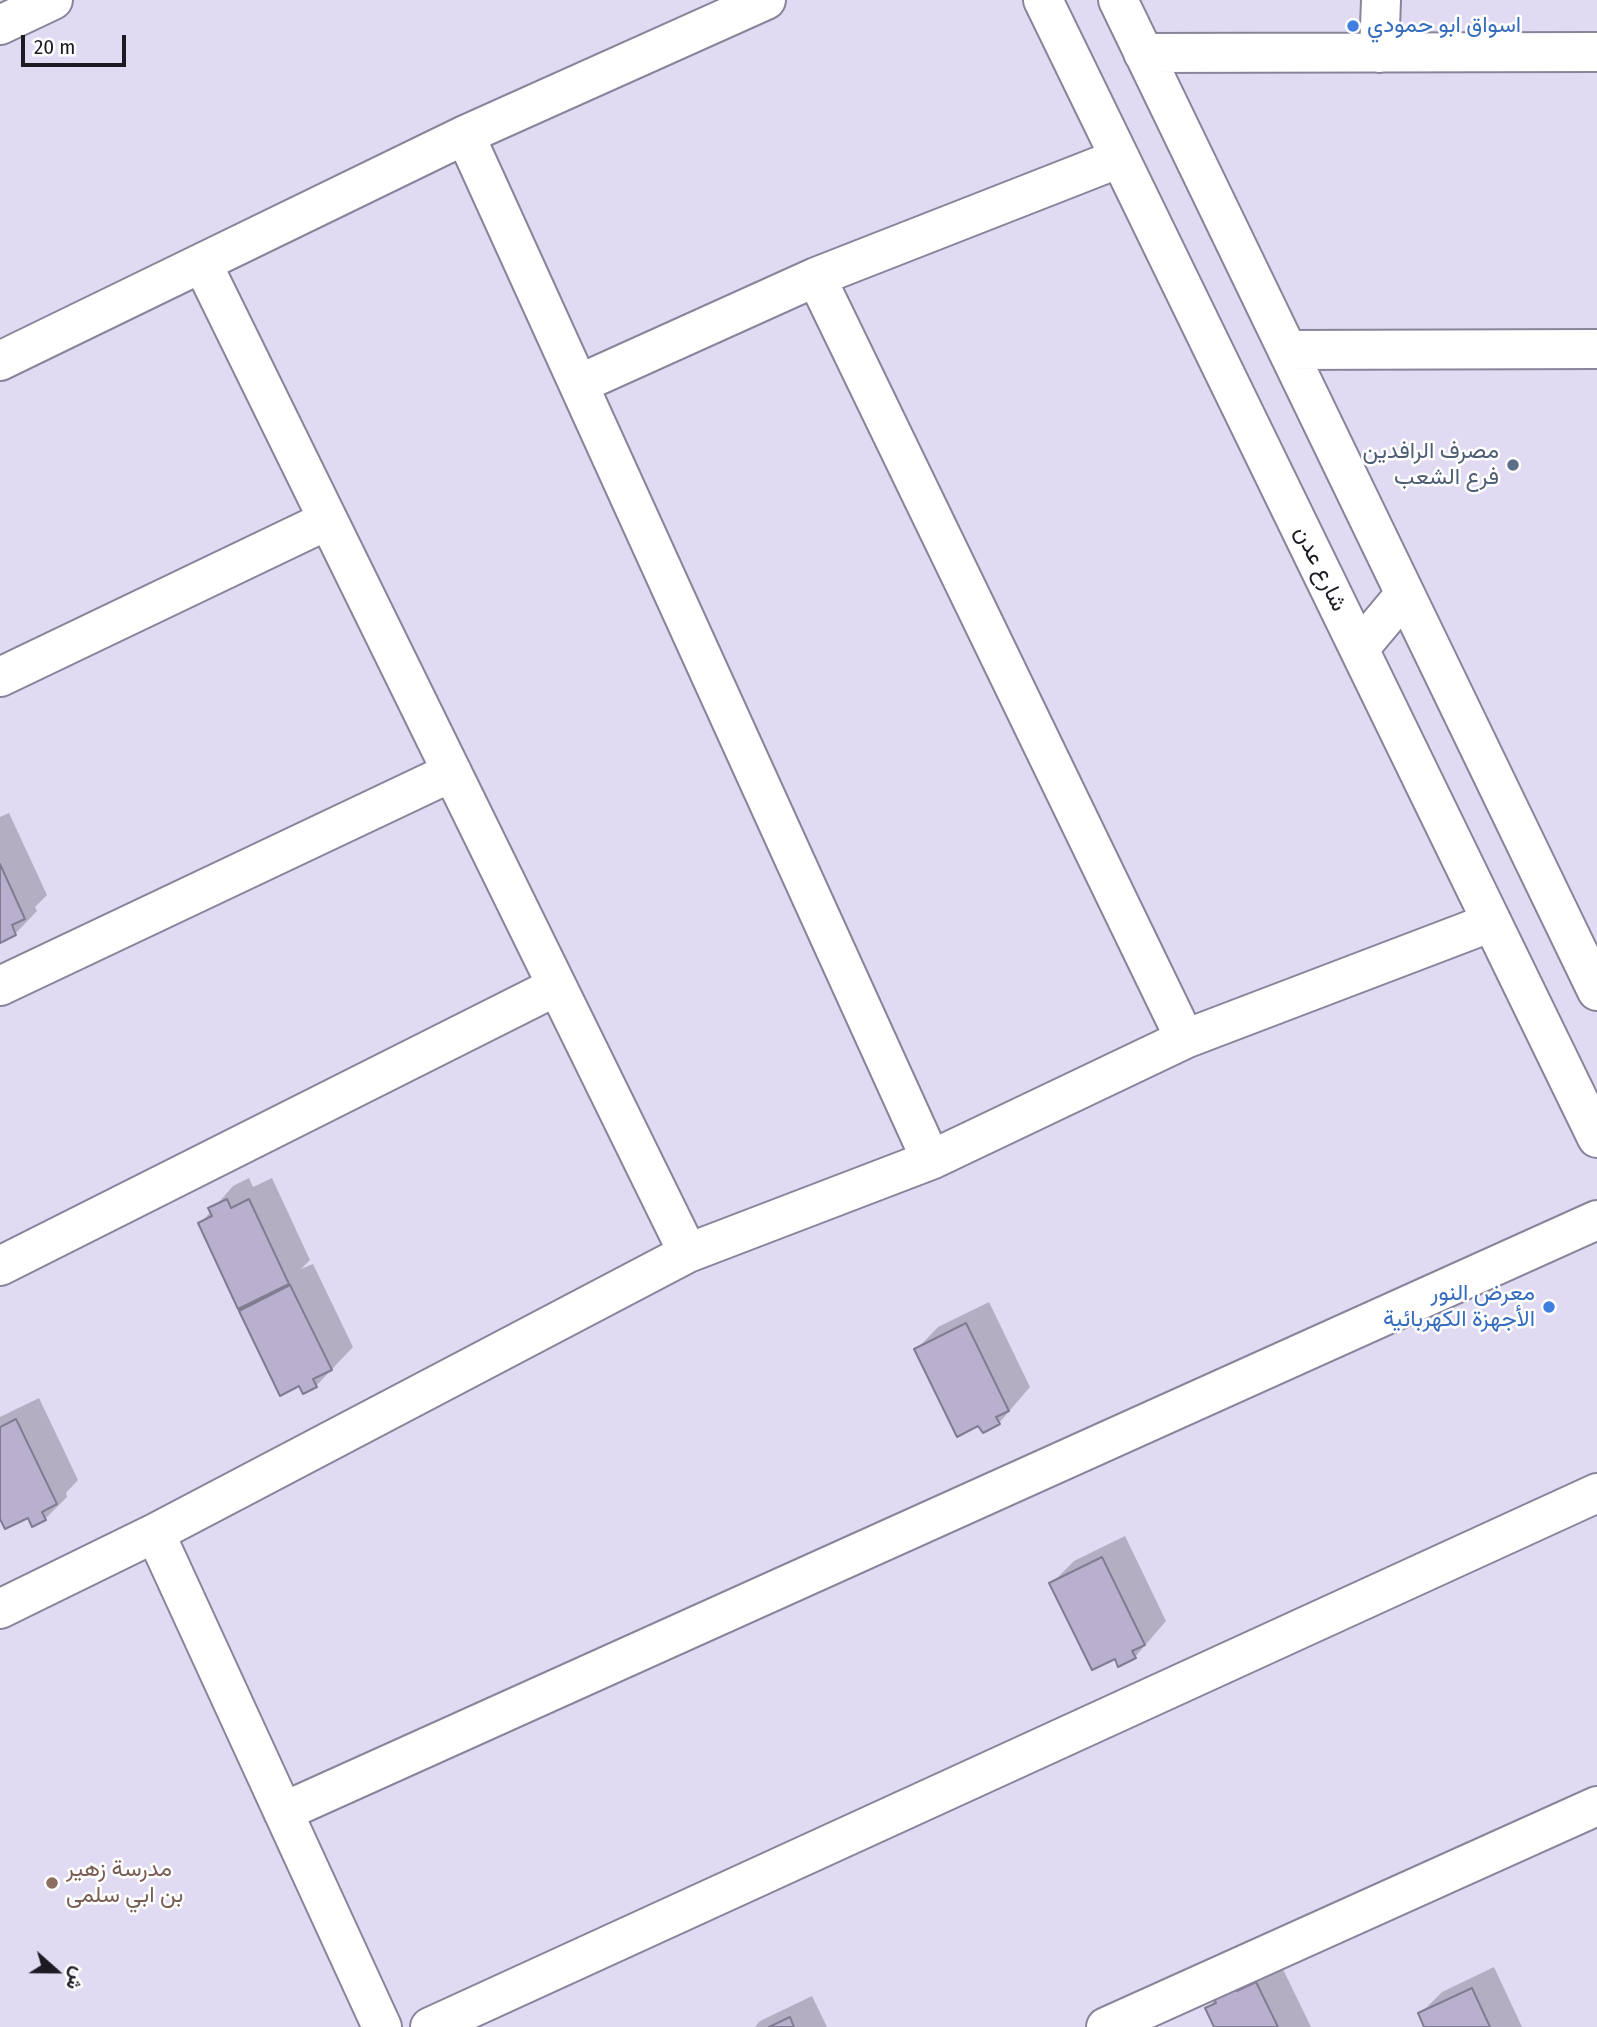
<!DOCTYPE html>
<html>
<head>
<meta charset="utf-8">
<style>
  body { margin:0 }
  #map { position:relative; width:1597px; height:2027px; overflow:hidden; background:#e1daf3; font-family:"Fira Sans Condensed",Vazirmatn,sans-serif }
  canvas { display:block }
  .north { position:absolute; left:21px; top:1936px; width:70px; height:70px; -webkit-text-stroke:5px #fff; paint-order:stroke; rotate:111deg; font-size:19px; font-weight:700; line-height:28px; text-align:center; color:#1d1a23 }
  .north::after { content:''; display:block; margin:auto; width:24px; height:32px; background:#1d1a23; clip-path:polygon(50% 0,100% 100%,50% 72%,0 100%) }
  .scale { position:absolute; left:21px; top:35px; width:105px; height:32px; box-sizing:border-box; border:4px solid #1d1a23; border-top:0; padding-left:9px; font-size:21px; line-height:24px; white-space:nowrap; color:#1d1a23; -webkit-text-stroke:5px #fff; paint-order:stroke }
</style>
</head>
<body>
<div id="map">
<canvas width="1597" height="2027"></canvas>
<div class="north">ش</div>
<div class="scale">20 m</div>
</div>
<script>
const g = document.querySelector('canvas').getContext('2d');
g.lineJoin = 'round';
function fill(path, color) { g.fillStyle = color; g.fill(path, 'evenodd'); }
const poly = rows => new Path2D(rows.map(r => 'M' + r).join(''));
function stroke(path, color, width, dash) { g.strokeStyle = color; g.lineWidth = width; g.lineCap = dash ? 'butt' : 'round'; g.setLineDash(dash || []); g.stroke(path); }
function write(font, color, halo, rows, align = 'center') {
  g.font = font + ' "Fira Sans Condensed",Vazirmatn,sans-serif'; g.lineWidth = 5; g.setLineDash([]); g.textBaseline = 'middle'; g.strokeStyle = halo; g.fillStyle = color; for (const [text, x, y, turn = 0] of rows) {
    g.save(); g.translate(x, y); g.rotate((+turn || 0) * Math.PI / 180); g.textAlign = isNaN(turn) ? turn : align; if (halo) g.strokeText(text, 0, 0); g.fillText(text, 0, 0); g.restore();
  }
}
fill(poly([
  [9,813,47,895,35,907,37,911,15,934,0,941,0,817],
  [249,1178,253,1187,272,1178,310,1260,301,1269,313,1264,353,1347,316,1386,241,1311,251,1301,200,1224,233,1186],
  [989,1302,1030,1387,999,1423,916,1350,938,1327],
  [39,1398,78,1480,66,1493,67,1497,45,1519,0,1514,0,1417],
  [1125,1536,1166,1621,1135,1657,1115,1657,1052,1583,1074,1561],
  [1279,1961,1311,2027,1216,2027,1207,2009,1216,1999],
  [1494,1967,1522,2027,1426,2027,1420,2014,1442,1992],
  [812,1996,827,2027,755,2027,760,2021]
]), '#0003');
const building = poly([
  [0,864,25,919,12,925,16,935,0,943,0,864],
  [227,1199,231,1208,249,1199,289,1284,238,1309,198,1223,212,1216,208,1208,227,1199],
  [290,1285,332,1370,313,1379,317,1387,303,1394,299,1386,280,1396,239,1311,290,1285],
  [966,1323,1009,1411,996,1417,1000,1424,983,1433,978,1426,957,1437,914,1349,966,1323],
  [16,1419,57,1504,42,1512,46,1520,32,1527,28,1518,5,1529,0,1519,0,1427,16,1419],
  [1102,1557,1145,1645,1132,1651,1136,1658,1118,1667,1115,1659,1092,1670,1049,1583,1102,1557],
  [1233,1982,1237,1991,1256,1982,1278,2027,1214,2027,1205,2008,1216,2003,1211,1992,1233,1982],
  [1472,1988,1490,2027,1424,2027,1418,2013,1472,1988],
  [790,2017,794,2027,769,2027,790,2017]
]);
fill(building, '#b9b0cf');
stroke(building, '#827c92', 2);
const minor = poly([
  [1043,0,1597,1138],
  [1118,0,1597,991],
  [0,25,53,0],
  [1143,53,1597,52],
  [1379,53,1381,0],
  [465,135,931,1160],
  [202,263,688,1253],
  [816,277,1185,1039],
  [1287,350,1597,349],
  [0,361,465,135,766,0],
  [579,384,816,277,1120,158],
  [1359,649,1405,594],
  [0,677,328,520],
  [0,986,452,772],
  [0,1266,557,986],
  [155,1533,382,2027],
  [0,1609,155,1533,688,1253,931,1160,1185,1039,1492,922],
  [283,1812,1597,1220],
  [430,2027,1597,1493],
  [1106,2027,1597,1806]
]);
stroke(minor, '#8a849b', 42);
stroke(minor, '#fff', 38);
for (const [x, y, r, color] of [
  [1353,26,7,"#3f7fe0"],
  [1513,465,7,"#5c6f8a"],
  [1549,1307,7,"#3f7fe0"],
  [52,1883,7,"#8d6e63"]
]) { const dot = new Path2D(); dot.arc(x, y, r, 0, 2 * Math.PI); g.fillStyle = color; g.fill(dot); stroke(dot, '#fff', 2.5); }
write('23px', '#366cbe', '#fff', [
  ["اسواق ابو حمودي",1367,26],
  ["معرض النور",1535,1294,"right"],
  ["الأجهزة الكهربائية",1535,1320,"right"]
], 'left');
write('23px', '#4e5e75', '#fff', [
  ["مصرف الرافدين",1499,452],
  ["فرع الشعب",1499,478]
], 'right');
write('23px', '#1d1a23', '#fff', [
  ["شارع عدن",1320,569,64]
]);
write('23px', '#785e54', '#fff', [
  ["مدرسة زهير",66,1870],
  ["بن ابي سلمى",66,1896]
], 'left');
</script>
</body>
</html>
